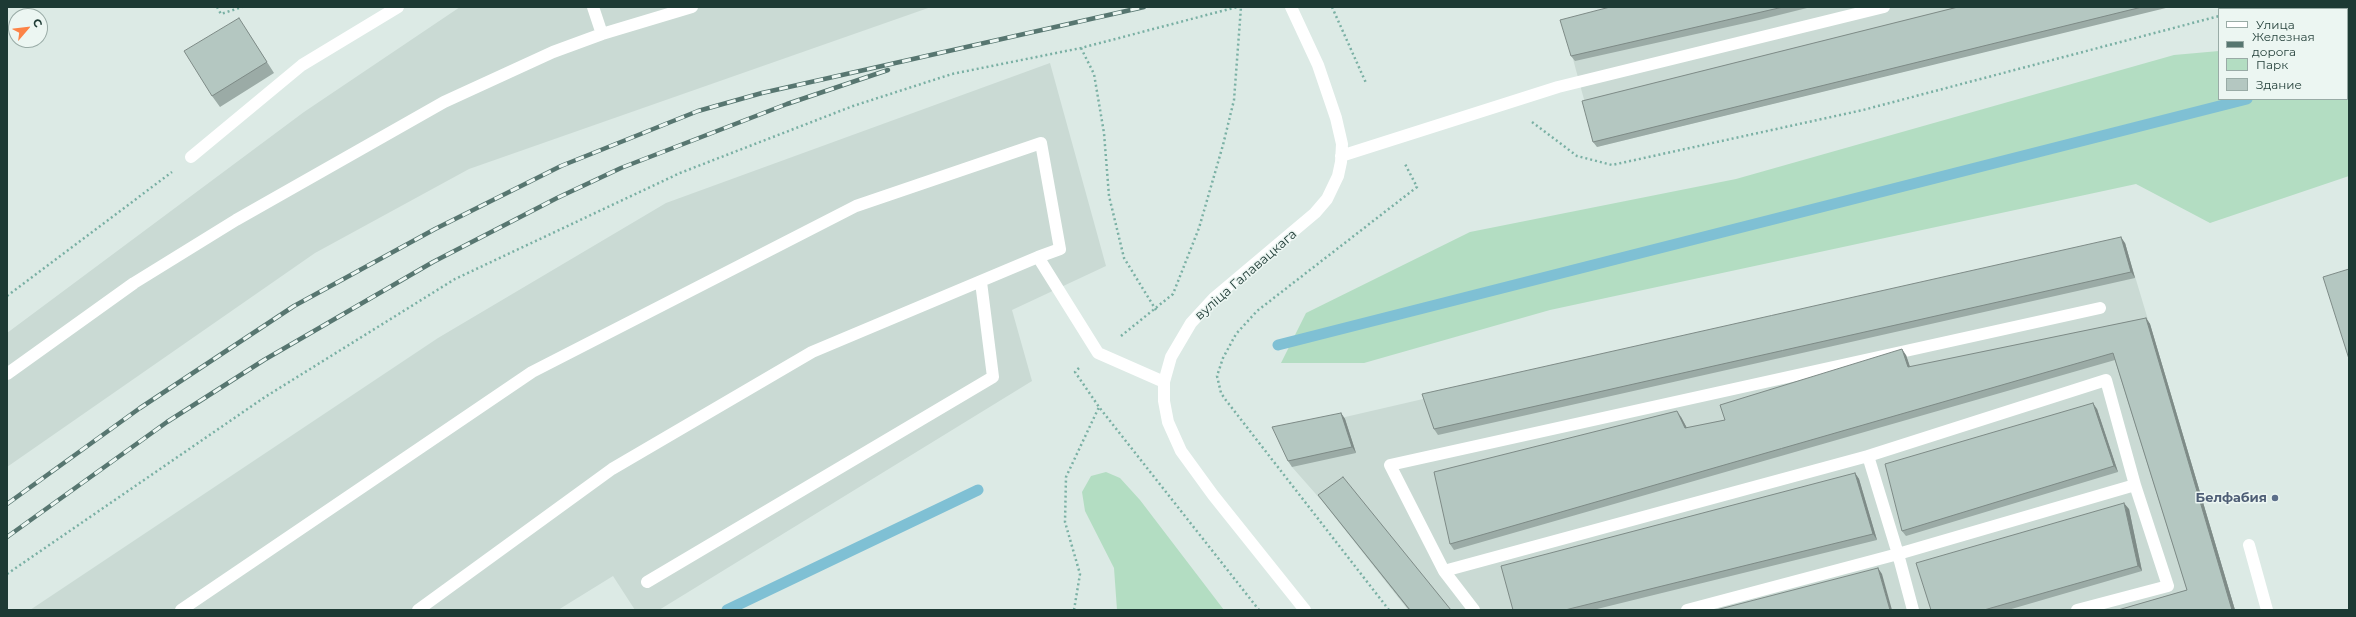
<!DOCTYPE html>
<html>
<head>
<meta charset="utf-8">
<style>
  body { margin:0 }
  #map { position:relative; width:2356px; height:617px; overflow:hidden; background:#dceae5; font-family:Montserrat,sans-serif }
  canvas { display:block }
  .frame { position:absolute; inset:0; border:8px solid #1d3a34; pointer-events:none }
  .legend { position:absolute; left:2218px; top:8px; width:130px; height:92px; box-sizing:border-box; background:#ecf6f2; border:1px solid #99aba6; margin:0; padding:5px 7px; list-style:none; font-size:12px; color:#1d3a34 }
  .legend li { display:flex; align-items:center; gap:8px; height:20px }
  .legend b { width:20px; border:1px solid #99aba6 }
  .north { position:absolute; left:8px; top:8px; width:40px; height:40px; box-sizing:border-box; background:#ecf6f2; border:1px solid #99aba6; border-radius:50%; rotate:62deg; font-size:11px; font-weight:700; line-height:16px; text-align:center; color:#1d3a34 }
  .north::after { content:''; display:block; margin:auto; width:14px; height:18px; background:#fc8347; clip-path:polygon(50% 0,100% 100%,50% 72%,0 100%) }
</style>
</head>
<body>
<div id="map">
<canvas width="2356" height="617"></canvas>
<div class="frame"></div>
<ul class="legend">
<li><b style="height:5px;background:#fff"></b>Улица</li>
<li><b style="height:5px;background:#577670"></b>Железная дорога</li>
<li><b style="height:11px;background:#b3ddc2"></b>Парк</li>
<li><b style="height:11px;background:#b4c7c1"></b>Здание</li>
</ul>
<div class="north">С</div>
</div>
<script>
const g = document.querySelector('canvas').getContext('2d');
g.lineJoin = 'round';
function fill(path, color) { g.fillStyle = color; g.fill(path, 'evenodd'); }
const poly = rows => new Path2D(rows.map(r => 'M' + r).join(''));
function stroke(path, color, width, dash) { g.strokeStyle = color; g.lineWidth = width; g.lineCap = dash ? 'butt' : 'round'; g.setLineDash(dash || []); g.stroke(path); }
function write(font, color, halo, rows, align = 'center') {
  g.font = font + ' Montserrat,sans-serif'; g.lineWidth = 3; g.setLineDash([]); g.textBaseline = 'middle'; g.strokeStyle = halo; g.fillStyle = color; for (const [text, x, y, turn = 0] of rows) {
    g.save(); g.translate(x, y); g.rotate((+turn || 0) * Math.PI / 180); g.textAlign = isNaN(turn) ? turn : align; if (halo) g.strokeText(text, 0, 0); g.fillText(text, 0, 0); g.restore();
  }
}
fill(poly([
  [460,7,931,7,469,169,315,253,7,467,7,333,304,112],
  [1636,7,2166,7,1597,147,1564,26],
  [1050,63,1106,266,1012,310,1032,381,659,610,635,610,613,576,558,610,30,610,438,338,666,203],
  [2125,243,2235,610,1408,610,1322,501,1292,467,1276,433,1700,335]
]), '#cadad4');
fill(poly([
  [2347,39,2349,39,2349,176,2210,223,2136,184,1550,310,1364,363,1281,363,1306,313,1470,232,1736,179,2174,55,2219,51,2219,99,2347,99],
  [1106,472,1120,478,1140,500,1224,610,1117,610,1114,568,1085,511,1082,492,1091,476]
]), '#b3ddc2');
stroke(poly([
  [2347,74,2349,73],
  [1278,345,2247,99],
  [727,610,978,490]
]), '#7fc0d4', 11);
stroke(poly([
  [217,7,221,14,242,7],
  [1332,7,1366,83],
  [2244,9,2252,7],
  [1081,48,1094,74,1104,133,1109,196,1124,258,1156,310],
  [1532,122,1577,156,1612,165,1863,110,2219,16],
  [7,296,172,172],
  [1121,336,1173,294,1199,228,1223,145,1234,100,1241,7],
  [1079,368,1075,372,1099,407,1259,610],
  [7,574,265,397,455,279,680,173,853,106,952,74,1081,48,1237,7],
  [1074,610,1080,574,1065,522,1066,477,1099,407],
  [1389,610,1225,399,1221,393,1217,376,1223,358,1236,334,1257,311,1417,187,1404,162]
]), '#7ab0a4', 2.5, [2, 3]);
stroke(poly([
  [593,7,602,34],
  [1291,7,1318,65,1336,118,1342,144,1341,162,1338,176,1327,199,1315,213,1214,298,1191,323,1171,357,1164,382,1164,401,1168,422,1181,451,1213,495,1305,610],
  [1341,156,1558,87,1884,7],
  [191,157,302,65,398,7],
  [7,374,134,283,236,220,444,102,553,52,602,34,692,7],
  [2249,545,2267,610],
  [1444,571,1474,610],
  [647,582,993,377,981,282],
  [181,610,532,372,856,206,1041,143,1060,249,1038,257],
  [418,610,612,469,812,352,1038,257,1098,353,1164,382],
  [1687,610,1898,554,2135,485,2106,380,1868,456],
  [1913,610,1898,554,1868,456,1444,571,1390,465,2100,308],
  [2077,610,2168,586,2135,485]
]), '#fff', 12);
const rail = poly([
  [7,504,140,408,294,306,435,229,561,166,698,111,762,93,1144,7],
  [7,537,167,422,264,360,433,262,557,198,621,168,787,104,888,70]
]);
stroke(rail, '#577670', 4.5);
stroke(rail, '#ecf6f2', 3, [9]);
fill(poly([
  [1610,7,1811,7,1759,20,1575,61,1571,56],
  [1958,7,2170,7,1597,147,1593,142],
  [246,29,274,73,220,107,212,96],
  [2125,243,2135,278,1438,435,1434,429],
  [2146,318,2150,324,2235,610,2118,610,2187,590,2115,360,1454,550,1450,544,1681,417,1687,428,1725,420,1906,355,1910,367],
  [2097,409,2118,472,1906,536,1902,531],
  [1341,413,1345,419,1356,453,1292,467,1288,461],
  [1855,473,1859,479,1877,540,1593,610,1513,610],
  [1318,495,1451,610,1409,610],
  [2129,509,2142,571,2008,610,1931,610]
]), '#9baba6');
fill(poly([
  [2121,237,2125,243,2135,278,2131,272],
  [2146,318,2150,324,2235,610,2232,610],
  [1902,349,1906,355,1912,373,1908,367],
  [2093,403,2097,409,2118,472,2114,466],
  [1677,411,1681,417,1690,434,1685,428],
  [1341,413,1345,419,1356,453,1352,447],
  [1855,473,1859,479,1877,540,1873,534],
  [2124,503,2129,509,2142,571,2138,566],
  [1878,568,1882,574,1892,610,1890,610]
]), '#7e8b87');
const building = poly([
  [1610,7,1783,7,1571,56,1560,20,1610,7],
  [1958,7,2142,7,1593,142,1582,101,1958,7],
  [239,18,267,62,212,96,184,51,239,18],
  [2121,237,2131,272,1434,429,1422,394,2121,237],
  [2349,269,2349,359,2323,277,2349,269],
  [2146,318,2232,610,2118,610,2187,590,2113,353,1450,544,1434,472,1677,411,1685,428,1725,420,1720,405,1902,349,1908,367,2146,318],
  [2093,403,2114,466,1902,531,1885,464,2093,403],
  [1341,413,1352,447,1288,461,1272,427,1341,413],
  [1855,473,1873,534,1565,610,1513,610,1501,566,1855,473],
  [1343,477,1451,610,1410,610,1318,495,1343,477],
  [2124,503,2138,566,1984,610,1931,610,1916,563,2124,503],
  [1878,568,1890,610,1716,610,1878,568]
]);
fill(building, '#b4c7c1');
stroke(building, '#7e8b87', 1);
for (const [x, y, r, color] of [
  [2275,498,4,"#5c6f8a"]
]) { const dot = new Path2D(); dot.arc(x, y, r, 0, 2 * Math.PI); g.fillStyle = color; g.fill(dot); stroke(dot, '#ecf6f2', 1.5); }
write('13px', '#1d3a34', '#ecf6f2', [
  ["вуліца Галавацкага",1246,275,-41]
]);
write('bold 13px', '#4e5e75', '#ecf6f2', [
  ["Белфабия",2267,498]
], 'right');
</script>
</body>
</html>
